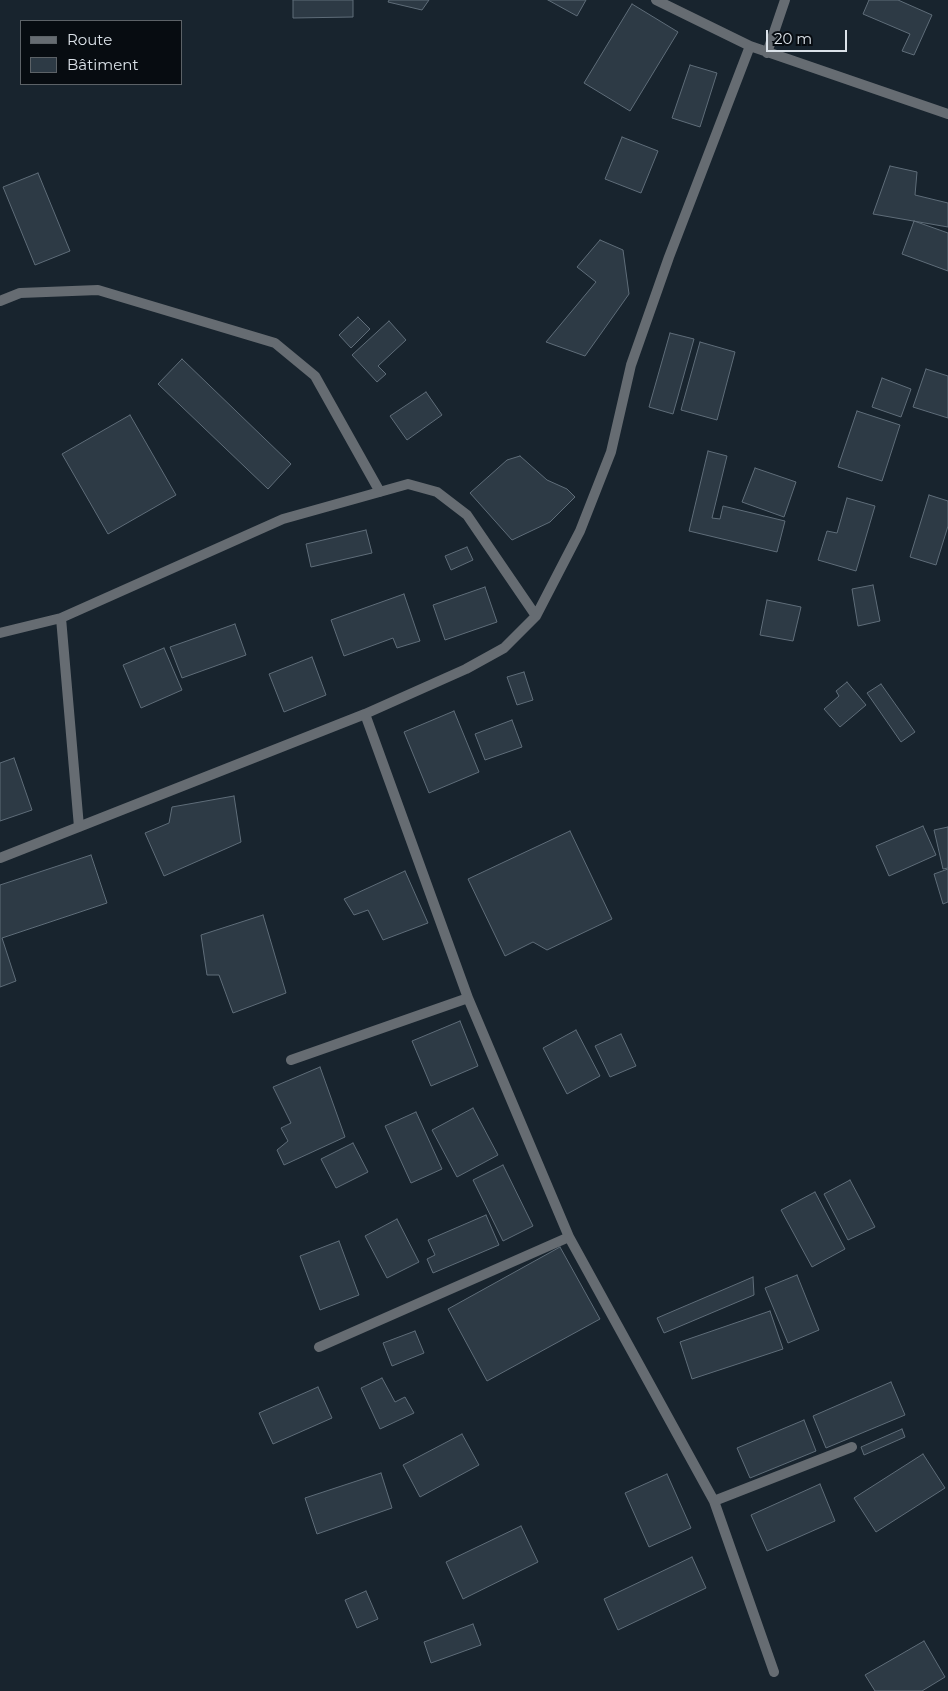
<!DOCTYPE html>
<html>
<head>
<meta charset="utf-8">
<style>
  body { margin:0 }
  #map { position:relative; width:948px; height:1691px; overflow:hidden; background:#18242e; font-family:Montserrat,sans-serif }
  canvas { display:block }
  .legend { position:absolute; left:20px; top:20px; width:162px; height:65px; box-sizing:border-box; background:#070c11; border:1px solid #5c6267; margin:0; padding:6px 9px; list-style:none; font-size:15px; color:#dbe2e9 }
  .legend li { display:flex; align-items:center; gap:10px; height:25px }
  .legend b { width:25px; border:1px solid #5c6267 }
  .scale { position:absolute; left:766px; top:30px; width:81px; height:22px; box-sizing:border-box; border:2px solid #dbe2e9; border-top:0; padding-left:6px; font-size:15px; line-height:18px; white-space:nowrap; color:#dbe2e9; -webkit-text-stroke:4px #070c11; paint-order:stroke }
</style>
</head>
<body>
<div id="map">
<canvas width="948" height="1691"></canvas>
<ul class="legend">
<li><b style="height:6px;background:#666c72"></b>Route</li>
<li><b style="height:14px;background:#2d3a45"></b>Bâtiment</li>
</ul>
<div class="scale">20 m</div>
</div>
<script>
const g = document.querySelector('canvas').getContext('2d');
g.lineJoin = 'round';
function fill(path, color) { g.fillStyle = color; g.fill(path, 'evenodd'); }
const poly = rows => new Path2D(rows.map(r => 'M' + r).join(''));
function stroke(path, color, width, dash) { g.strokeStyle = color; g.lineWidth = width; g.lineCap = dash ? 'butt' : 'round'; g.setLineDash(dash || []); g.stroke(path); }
const building = poly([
  [293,0,353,0,353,17,293,18,293,0],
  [389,0,429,0,422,10,388,2,389,0],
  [548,0,586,0,577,16,548,0],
  [869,0,898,0,932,15,914,55,902,51,910,34,863,14,869,0],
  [632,4,678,32,630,111,584,83,632,4],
  [690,65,717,73,700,127,672,118,690,65],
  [622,137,658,151,641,193,605,179,622,137],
  [890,166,917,172,915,195,948,203,948,227,873,214,890,166],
  [38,173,70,251,35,265,3,187,38,173],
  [914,221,948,233,948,271,902,254,914,221],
  [600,240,623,250,629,294,585,356,546,342,596,282,577,267,600,240],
  [358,317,370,329,351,348,339,335,358,317],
  [389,321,406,340,378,366,386,374,377,382,352,355,389,321],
  [670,333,694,339,673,414,649,407,670,333],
  [700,342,735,352,717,420,681,410,700,342],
  [182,359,291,464,268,489,158,384,182,359],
  [926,369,948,376,948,418,913,407,926,369],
  [882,378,911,389,901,417,872,407,882,378],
  [426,392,442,415,407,440,390,416,426,392],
  [857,411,900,425,882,481,838,467,857,411],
  [130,415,176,495,108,534,62,454,130,415],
  [708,451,727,456,712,518,720,519,723,506,785,521,777,552,689,531,708,451],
  [520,456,547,480,567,489,575,497,550,522,512,540,470,493,507,460,520,456],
  [755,468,796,482,784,517,742,502,755,468],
  [929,495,948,501,948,526,936,565,910,557,929,495],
  [847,498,875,506,856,571,818,560,827,531,837,533,847,498],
  [366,530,372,553,311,567,306,544,366,530],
  [467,547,473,560,451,570,445,556,467,547],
  [873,585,880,621,858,626,852,589,873,585],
  [485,587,497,622,445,640,433,605,485,587],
  [404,594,420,641,397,648,393,638,344,656,331,620,404,594],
  [767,600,801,607,793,641,760,635,767,600],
  [235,624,246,655,182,678,170,647,235,624],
  [164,648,182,690,141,708,123,665,164,648],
  [312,657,326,695,284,712,269,674,312,657],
  [524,672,533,700,517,705,507,677,524,672],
  [847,682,866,705,840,727,824,709,839,696,836,691,847,682],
  [881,684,915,732,901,742,867,693,881,684],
  [454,711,479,772,429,793,404,732,454,711],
  [512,720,522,747,485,760,475,734,512,720],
  [14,758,32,810,0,821,0,763,14,758],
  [234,796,241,842,164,876,145,833,169,823,172,807,234,796],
  [923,826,936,855,889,876,876,846,923,826],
  [948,827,948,868,943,869,934,830,948,827],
  [570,831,612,919,547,950,533,942,505,956,468,879,570,831],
  [91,855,107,903,2,938,16,981,0,987,0,885,91,855],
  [948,869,948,902,943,904,934,874,948,869],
  [405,871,428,923,383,940,368,910,354,915,344,899,405,871],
  [263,915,286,993,233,1013,219,975,207,975,201,935,263,915],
  [460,1021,478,1066,431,1086,412,1041,460,1021],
  [576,1030,600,1076,567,1094,543,1048,576,1030],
  [621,1034,636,1066,610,1077,595,1046,621,1034],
  [320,1067,345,1137,284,1165,277,1150,288,1141,281,1128,291,1123,273,1087,320,1067],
  [473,1108,498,1155,457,1177,432,1130,473,1108],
  [416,1112,442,1169,411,1183,385,1126,416,1112],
  [353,1143,368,1172,336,1188,321,1159,353,1143],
  [503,1165,533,1226,503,1241,473,1180,503,1165],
  [850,1180,875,1227,848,1240,824,1194,850,1180],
  [815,1192,845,1249,812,1267,781,1210,815,1192],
  [486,1215,499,1245,433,1273,427,1259,435,1255,428,1240,486,1215],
  [397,1219,419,1262,387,1278,365,1236,397,1219],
  [339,1241,359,1295,320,1310,300,1256,339,1241],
  [560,1247,600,1319,487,1381,448,1309,560,1247],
  [797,1275,819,1330,788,1343,765,1288,797,1275],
  [753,1277,754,1295,664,1333,657,1318,753,1277],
  [770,1311,783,1349,692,1379,680,1342,770,1311],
  [415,1331,424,1353,392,1366,383,1343,415,1331],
  [382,1378,395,1402,405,1397,414,1413,380,1429,361,1388,382,1378],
  [891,1382,905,1415,826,1448,813,1416,891,1382],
  [318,1387,332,1418,273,1444,259,1413,318,1387],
  [804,1420,816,1451,750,1478,737,1448,804,1420],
  [902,1429,905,1437,864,1455,861,1447,902,1429],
  [462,1434,479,1465,420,1497,403,1465,462,1434],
  [923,1454,945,1488,876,1532,854,1498,923,1454],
  [381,1473,392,1508,317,1534,305,1498,381,1473],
  [667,1474,691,1528,649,1547,625,1493,667,1474],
  [820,1484,835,1521,767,1551,751,1515,820,1484],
  [521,1526,538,1562,463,1599,446,1562,521,1526],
  [692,1557,706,1588,618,1630,604,1599,692,1557],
  [366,1591,378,1619,357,1628,345,1600,366,1591],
  [473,1624,481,1645,431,1663,424,1642,473,1624],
  [924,1641,945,1677,922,1691,875,1691,865,1675,924,1641]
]);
fill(building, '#2d3a45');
stroke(building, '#5f6d79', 1);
stroke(poly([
  [656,0,750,46,948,114],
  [767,53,785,0],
  [0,301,20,293,98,290,275,343,315,376,380,492],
  [61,618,79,827],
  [0,633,61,618,283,519,408,484,437,492,467,515,536,616],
  [365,714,468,998,569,1237,714,1501,774,1672],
  [0,858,365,714,466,669,504,648,536,616,580,531,611,452,631,365,669,257,750,46],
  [291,1060,468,998],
  [319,1347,569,1237],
  [714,1501,852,1447]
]), '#666c72', 10);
</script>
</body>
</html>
